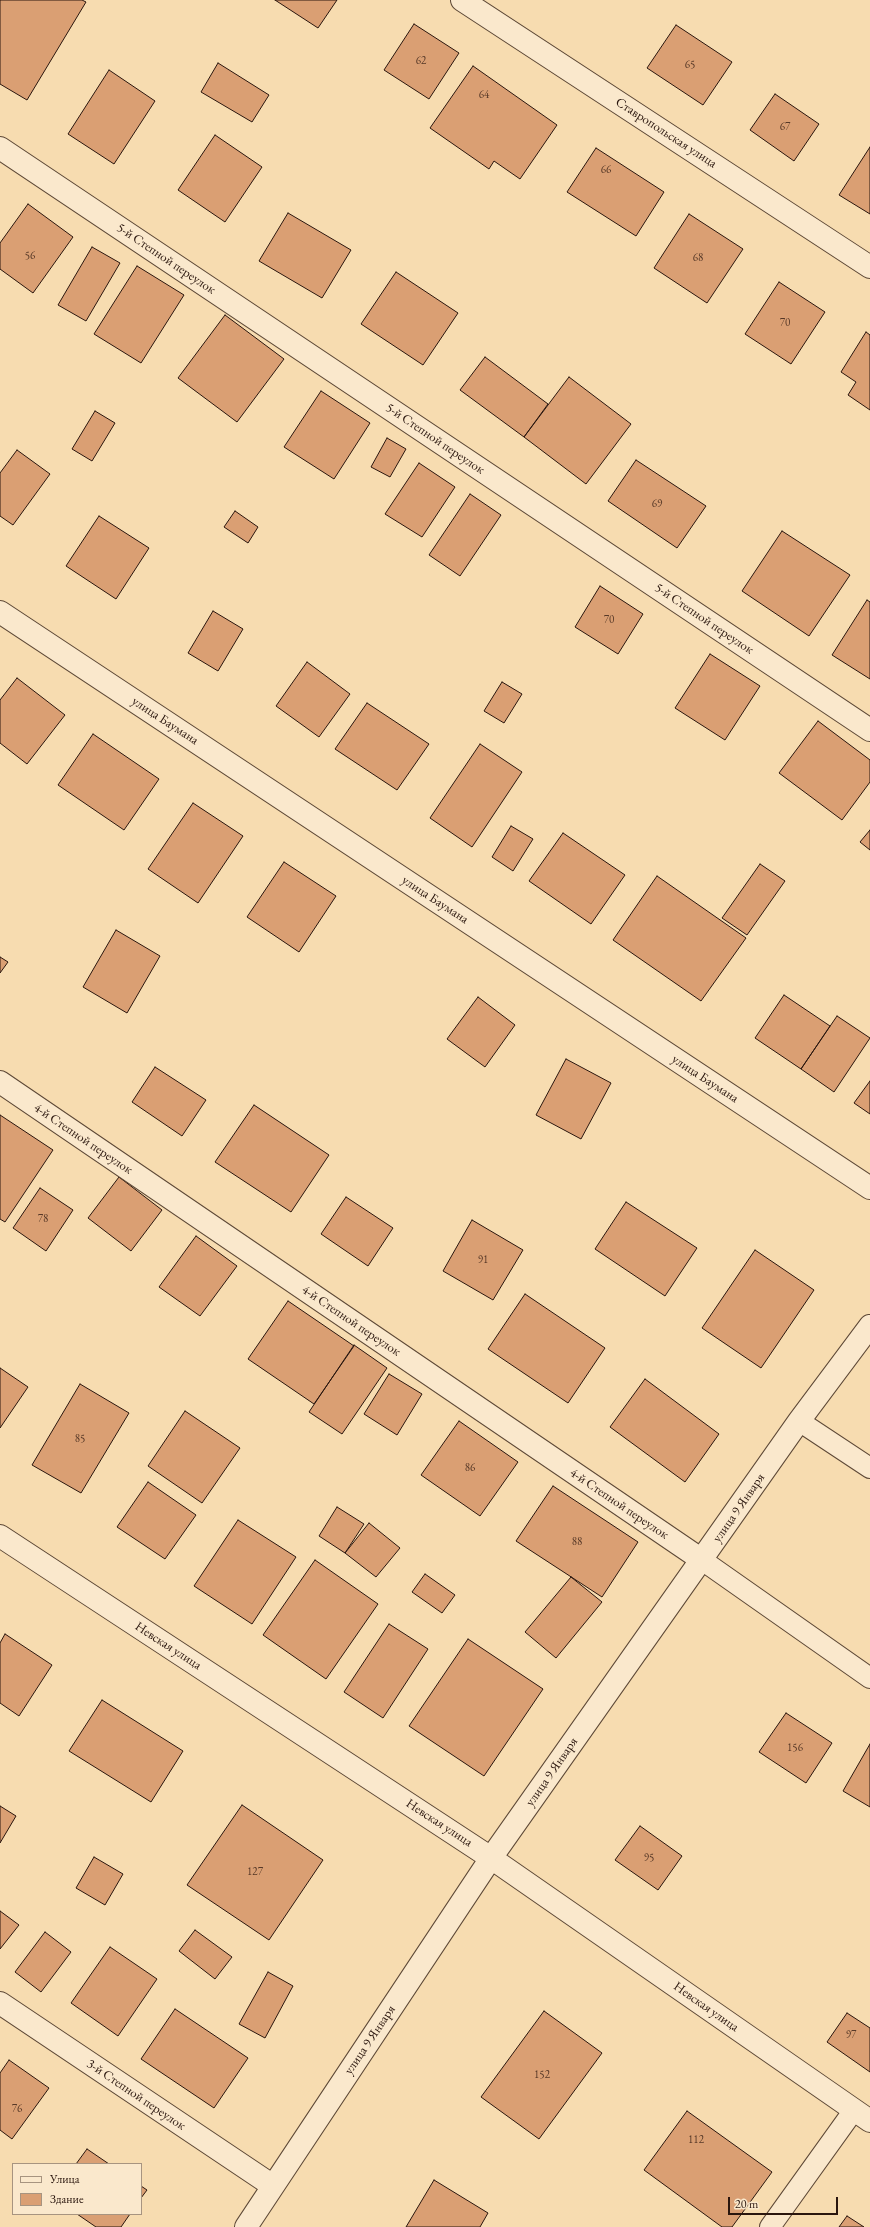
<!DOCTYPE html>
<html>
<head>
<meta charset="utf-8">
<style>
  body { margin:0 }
  #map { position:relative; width:870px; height:2227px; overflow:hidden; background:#f7dcb0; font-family:"EB Garamond",serif }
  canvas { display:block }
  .legend { position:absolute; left:12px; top:2163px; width:130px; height:52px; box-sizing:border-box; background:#fae8cc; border:1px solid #a79480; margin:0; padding:5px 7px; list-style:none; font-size:12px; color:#2a160e }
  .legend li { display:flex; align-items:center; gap:8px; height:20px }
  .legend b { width:20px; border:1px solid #a79480 }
  .scale { position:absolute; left:728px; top:2197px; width:110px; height:18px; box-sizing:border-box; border:2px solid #2a160e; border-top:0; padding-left:5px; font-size:12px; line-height:14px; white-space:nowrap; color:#2a160e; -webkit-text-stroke:3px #fae8cc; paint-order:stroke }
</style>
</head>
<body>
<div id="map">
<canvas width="870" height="2227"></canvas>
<ul class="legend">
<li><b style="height:5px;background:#fae8cc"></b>Улица</li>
<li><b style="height:11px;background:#da9f73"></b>Здание</li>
</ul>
<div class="scale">20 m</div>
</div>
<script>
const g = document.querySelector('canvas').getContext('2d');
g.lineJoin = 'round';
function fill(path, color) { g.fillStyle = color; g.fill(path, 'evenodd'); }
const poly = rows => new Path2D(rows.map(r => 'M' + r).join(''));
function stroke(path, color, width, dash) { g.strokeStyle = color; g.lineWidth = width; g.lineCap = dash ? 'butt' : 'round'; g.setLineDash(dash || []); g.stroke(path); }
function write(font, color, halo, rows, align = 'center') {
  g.font = font + ' "EB Garamond",serif'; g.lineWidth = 3.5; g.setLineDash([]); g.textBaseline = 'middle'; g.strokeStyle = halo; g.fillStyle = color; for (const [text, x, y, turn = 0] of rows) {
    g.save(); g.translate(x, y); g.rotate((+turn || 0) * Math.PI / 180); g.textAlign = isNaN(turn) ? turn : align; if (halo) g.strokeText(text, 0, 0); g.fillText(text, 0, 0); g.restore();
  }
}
const building = poly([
  [0,0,82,0,86,2,27,100,0,84,0,0],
  [275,0,337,0,318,28,275,0],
  [414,24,459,53,429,99,384,70,414,24],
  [676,25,732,62,703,105,647,68,676,25],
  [218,63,269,95,252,122,201,92,218,63],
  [473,66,557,125,520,179,494,161,489,169,430,128,473,66],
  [109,70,155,101,114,164,68,134,109,70],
  [775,94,819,124,794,161,750,130,775,94],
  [215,135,262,167,225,222,178,190,215,135],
  [870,147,870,214,839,195,870,147],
  [596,148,664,192,636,236,567,192,596,148],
  [28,204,73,237,33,293,0,269,0,243,28,204],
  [288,213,351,250,322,298,259,261,288,213],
  [689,214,743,249,707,303,654,268,689,214],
  [92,247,120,263,86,321,58,305,92,247],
  [137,266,184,295,141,363,94,334,137,266],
  [396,272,458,313,423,365,361,324,396,272],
  [779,282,825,312,791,364,745,334,779,282],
  [225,315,284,359,237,422,178,378,225,315],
  [866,332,870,335,870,410,848,395,856,382,841,372,866,332],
  [485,357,548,404,524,437,460,390,485,357],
  [569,377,631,424,586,484,524,437,569,377],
  [321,391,370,423,334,479,284,447,321,391],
  [95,411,115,423,92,461,72,449,95,411],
  [387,438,406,449,390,477,371,467,387,438],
  [17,450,50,474,13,525,0,516,0,473,17,450],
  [636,460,706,506,677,548,608,501,636,460],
  [419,463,455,487,422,537,385,514,419,463],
  [470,494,501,515,460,576,429,555,470,494],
  [235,511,258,527,248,543,224,527,235,511],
  [99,516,149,548,116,599,66,566,99,516],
  [782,531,850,575,809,636,742,591,782,531],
  [600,586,643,614,618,654,575,627,600,586],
  [867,600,870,602,870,679,832,655,867,600],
  [213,611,243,629,218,671,188,653,213,611],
  [710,654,760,686,725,740,675,708,710,654],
  [307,662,350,694,319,737,276,706,307,662],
  [17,678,65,715,27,764,0,743,0,700,17,678],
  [502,682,522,694,504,723,484,711,502,682],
  [367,703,429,744,397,790,335,749,367,703],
  [818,721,870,760,870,782,842,820,779,773,818,721],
  [93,734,159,779,124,830,58,785,93,734],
  [480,744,522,772,472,847,430,818,480,744],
  [193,803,243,836,198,903,148,869,193,803],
  [511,826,533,839,513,871,492,857,511,826],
  [870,830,870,850,860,842,870,830],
  [563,833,625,875,591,924,529,881,563,833],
  [284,862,336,896,299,952,247,917,284,862],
  [760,864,785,881,747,935,722,918,760,864],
  [657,876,746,938,701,1001,613,940,657,876],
  [116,930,160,956,127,1013,83,987,116,930],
  [0,957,8,962,0,973,0,957],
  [784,995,830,1026,801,1069,755,1038,784,995],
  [478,997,515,1025,485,1067,447,1039,478,997],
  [837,1016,870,1038,834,1092,801,1069,837,1016],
  [566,1059,611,1083,581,1139,536,1115,566,1059],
  [155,1067,206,1100,182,1136,132,1102,155,1067],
  [870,1081,870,1114,854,1103,870,1081],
  [254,1105,329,1155,291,1212,215,1162,254,1105],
  [0,1115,53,1150,5,1222,0,1219,0,1115],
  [119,1177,162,1210,131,1251,88,1218,119,1177],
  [40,1188,73,1210,46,1251,13,1228,40,1188],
  [346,1197,393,1228,368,1266,321,1234,346,1197],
  [626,1202,697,1248,665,1296,595,1249,626,1202],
  [472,1220,523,1250,493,1300,443,1271,472,1220],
  [196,1236,237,1266,200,1316,159,1287,196,1236],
  [755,1250,814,1290,761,1368,702,1328,755,1250],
  [525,1294,605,1348,568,1403,488,1349,525,1294],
  [288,1301,354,1346,314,1404,248,1359,288,1301],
  [354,1345,387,1368,342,1434,309,1412,354,1345],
  [0,1368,28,1387,0,1428,0,1368],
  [389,1374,422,1394,397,1435,364,1414,389,1374],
  [645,1379,719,1434,685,1482,610,1427,645,1379],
  [80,1384,129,1413,81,1493,32,1465,80,1384],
  [185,1411,240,1448,202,1503,148,1466,185,1411],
  [459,1421,518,1462,480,1516,421,1475,459,1421],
  [148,1482,196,1515,165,1559,117,1527,148,1482],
  [553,1486,638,1542,602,1597,516,1541,553,1486],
  [337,1507,364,1524,345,1553,319,1536,337,1507],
  [238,1520,296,1557,252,1624,194,1586,238,1520],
  [369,1523,400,1548,376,1577,345,1553,369,1523],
  [315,1560,378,1604,326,1679,263,1635,315,1560],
  [425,1574,455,1595,442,1613,412,1592,425,1574],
  [571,1577,602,1602,556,1658,525,1632,571,1577],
  [389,1624,428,1649,383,1718,344,1692,389,1624],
  [5,1634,52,1665,19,1716,0,1703,0,1643,5,1634],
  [468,1639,543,1689,484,1776,409,1726,468,1639],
  [102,1700,183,1751,151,1802,69,1751,102,1700],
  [786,1713,832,1743,806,1783,759,1752,786,1713],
  [870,1744,870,1807,843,1791,870,1744],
  [242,1805,323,1860,269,1940,187,1885,242,1805],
  [0,1806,16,1816,0,1843,0,1806],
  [640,1826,682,1856,658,1890,615,1860,640,1826],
  [94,1857,123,1874,105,1905,76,1888,94,1857],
  [0,1911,19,1925,0,1949,0,1911],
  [195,1930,232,1957,215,1979,179,1951,195,1930],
  [45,1932,71,1952,41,1992,15,1972,45,1932],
  [110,1947,157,1979,118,2036,71,2003,110,1947],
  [268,1972,293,1986,265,2038,239,2024,268,1972],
  [175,2009,248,2058,214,2108,141,2059,175,2009],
  [544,2011,602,2053,539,2139,481,2097,544,2011],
  [847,2013,870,2028,870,2072,827,2042,847,2013],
  [9,2060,49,2088,12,2139,0,2130,0,2073,9,2060],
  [687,2111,772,2172,732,2227,722,2227,644,2170,687,2111],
  [87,2149,109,2164,76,2164,87,2149],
  [434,2180,488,2213,480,2227,406,2227,434,2180],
  [141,2186,147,2190,141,2198,141,2186],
  [77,2214,130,2214,121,2227,96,2227,77,2214],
  [847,2216,864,2227,839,2227,847,2216]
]);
fill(building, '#da9f73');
stroke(building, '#2a160e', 1);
const service = poly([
  [799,1421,870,1468],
  [702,1560,870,1678],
  [770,2227,854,2110]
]);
const minor = poly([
  [462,0,870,267],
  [0,148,870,730],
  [0,612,870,1188],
  [0,1082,702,1560],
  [0,1536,491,1858,870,2121],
  [0,2003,273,2186],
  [246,2227,491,1858,799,1421,870,1326]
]);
stroke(service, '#5d4836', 22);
stroke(minor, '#5d4836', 24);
stroke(service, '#fae8cc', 20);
stroke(minor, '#fae8cc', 22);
write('11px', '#563827', null, [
  ["62",421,61],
  ["65",690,65],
  ["64",484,95],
  ["67",785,127],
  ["66",606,170],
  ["56",30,256],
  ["68",698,258],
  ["70",785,323],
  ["69",657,504],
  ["70",609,620],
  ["78",43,1219],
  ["91",483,1260],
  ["85",80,1439],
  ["86",470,1468],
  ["88",577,1542],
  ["156",795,1748],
  ["95",649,1858],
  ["127",255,1872],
  ["97",851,2035],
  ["152",542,2075],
  ["76",17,2109],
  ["112",696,2140]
]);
write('13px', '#2a160e', '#fae8cc', [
  ["Ставропольская улица",666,133,33],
  ["5-й Степной переулок",166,259,34],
  ["5-й Степной переулок",435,439,34],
  ["5-й Степной переулок",704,619,34],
  ["улица Баумана",165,721,33],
  ["улица Баумана",435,900,33],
  ["улица Баумана",705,1079,33],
  ["4-й Степной переулок",83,1139,34],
  ["4-й Степной переулок",351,1321,34],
  ["4-й Степной переулок",619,1504,34],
  ["улица 9 Января",739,1508,-55],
  ["Невская улица",168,1646,33],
  ["улица 9 Января",552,1772,-55],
  ["Невская улица",439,1823,33],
  ["Невская улица",706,2007,35],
  ["улица 9 Января",370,2040,-56],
  ["3-й Степной переулок",136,2095,34]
]);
</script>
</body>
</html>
